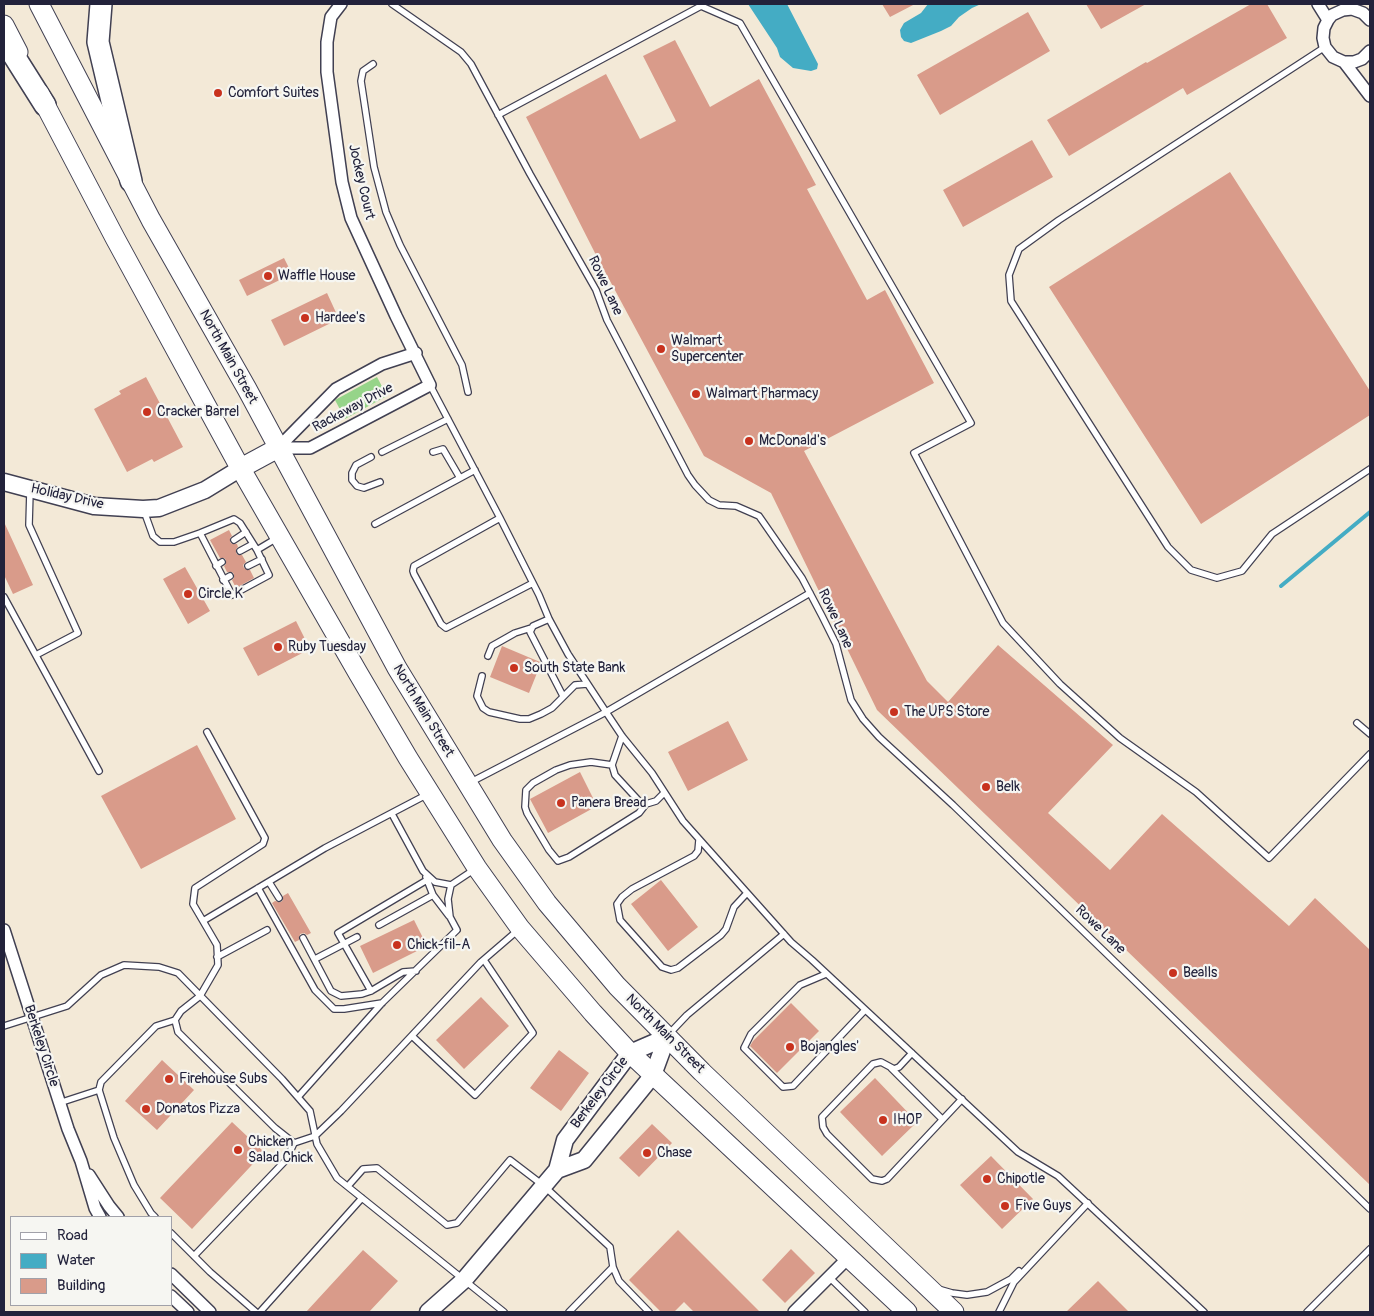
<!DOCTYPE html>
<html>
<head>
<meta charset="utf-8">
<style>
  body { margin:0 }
  #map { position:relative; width:1374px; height:1316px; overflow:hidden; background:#f3e9d7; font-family:Pangolin,sans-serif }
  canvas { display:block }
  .frame { position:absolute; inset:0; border:5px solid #22223b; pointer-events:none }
  .legend { position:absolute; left:10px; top:1216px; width:162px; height:90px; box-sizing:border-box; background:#f6f6f2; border:1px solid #a1a1a9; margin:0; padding:6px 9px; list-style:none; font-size:15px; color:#22223b }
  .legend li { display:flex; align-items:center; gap:10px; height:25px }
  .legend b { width:25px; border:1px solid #a1a1a9 }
</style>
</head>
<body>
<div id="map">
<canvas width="1374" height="1316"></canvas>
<div class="frame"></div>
<ul class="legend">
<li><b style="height:6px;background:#fff"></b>Road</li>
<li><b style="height:14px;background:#44acc4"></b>Water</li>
<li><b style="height:14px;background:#d99b8a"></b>Building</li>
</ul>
</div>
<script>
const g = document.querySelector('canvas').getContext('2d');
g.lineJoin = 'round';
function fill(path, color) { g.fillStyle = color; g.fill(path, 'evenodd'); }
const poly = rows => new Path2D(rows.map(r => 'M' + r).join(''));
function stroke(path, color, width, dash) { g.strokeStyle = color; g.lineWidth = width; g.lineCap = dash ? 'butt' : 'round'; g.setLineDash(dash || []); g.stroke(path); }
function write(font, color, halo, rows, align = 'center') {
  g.font = font + ' Pangolin,sans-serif'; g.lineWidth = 4.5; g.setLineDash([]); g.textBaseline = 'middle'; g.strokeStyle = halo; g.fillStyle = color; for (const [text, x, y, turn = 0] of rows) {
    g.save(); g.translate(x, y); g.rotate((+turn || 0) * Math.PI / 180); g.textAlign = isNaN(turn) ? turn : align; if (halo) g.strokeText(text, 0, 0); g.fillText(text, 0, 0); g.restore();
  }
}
fill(poly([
  [377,377,387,396,345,419,335,400]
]), '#96d489');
fill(poly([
  [748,4,787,4,818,64,817,69,811,71,793,68,780,57,777,48],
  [928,4,981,4,972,8,959,17,951,26,941,31,911,43,904,41,901,37,900,30,904,23,921,13]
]), '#44acc4');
stroke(poly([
  [1281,586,1370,512]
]), '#44acc4', 4);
fill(poly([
  [882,4,915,4,890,17],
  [1086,4,1146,4,1101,29],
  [1251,4,1267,4,1287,38,1187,95,1183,88,1069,156,1047,120,1146,62,1147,63],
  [1028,12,1050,51,940,115,917,75],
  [675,40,710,107,759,79,816,185,807,189,867,300,885,290,934,383,804,451,927,681,948,702,998,645,1113,745,1048,813,1110,870,1162,814,1289,926,1315,898,1370,950,1370,1185,877,710,771,493,704,456,595,253,526,117,606,74,640,139,676,121,643,56],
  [1032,140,1053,177,963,227,943,190],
  [1230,172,1370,391,1370,415,1201,524,1049,287],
  [284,258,292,274,247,296,239,280],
  [327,293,339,319,284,346,271,320],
  [146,377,183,447,154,462,152,459,127,472,94,409,121,394,119,391],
  [4,522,33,585,13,594,4,575],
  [229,530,232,536,230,538,230,542,232,544,237,544,238,547,236,549,236,553,238,555,242,555,246,562,243,565,244,568,250,570,254,578,236,588,232,580,234,578,234,574,232,572,227,572,224,566,226,564,226,560,224,558,220,558,210,540],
  [185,567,210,611,188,624,163,579],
  [296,621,310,649,258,676,243,648],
  [502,646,540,662,541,663,529,693,490,677],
  [728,721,748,760,688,791,668,752],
  [197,745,236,819,141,869,101,796],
  [580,772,597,806,548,833,530,799],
  [661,880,698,927,668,951,631,904],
  [288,893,311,933,307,935,304,933,300,934,299,940,295,942,272,903,275,901,281,902,283,900,283,896],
  [414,920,427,946,373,973,360,946],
  [481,997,509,1026,464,1069,436,1040],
  [791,1003,819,1031,777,1073,750,1046,753,1041],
  [559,1050,589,1073,561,1111,530,1088],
  [162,1060,194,1090,157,1130,125,1101],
  [875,1078,917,1122,882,1156,840,1112],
  [232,1122,264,1152,192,1229,160,1198],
  [652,1124,672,1143,639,1177,619,1158],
  [991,1156,1033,1199,1002,1229,960,1185],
  [678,1230,760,1312,694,1312,684,1302,674,1312,661,1312,629,1280],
  [791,1249,815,1273,785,1303,762,1280],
  [363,1250,398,1281,369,1312,306,1312],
  [1098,1281,1129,1312,1066,1312]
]), '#d99b8a');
const lane = poly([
  [392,4,461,52,471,64,530,174,596,290,607,320,688,475,695,485,709,500,719,505,736,506,759,516,802,578,822,616,836,644,851,700,863,719,879,737,953,805,1370,1209],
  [701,6,740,23,971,423,914,453,1003,623,1060,684,1120,738,1196,792,1269,858,1370,754],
  [1325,47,1059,220,1019,249,1009,275,1011,301,1168,547,1191,570,1217,578,1242,571,1272,534,1370,469],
  [373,64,363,71,361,81,374,167,386,212,400,245,462,365,468,392],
  [498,115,701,6,701,4],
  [430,385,500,518,539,595,549,619,568,654,606,712,622,736,652,773,683,821,791,942,812,960,1018,1152,1058,1176,1204,1312],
  [382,452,448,419],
  [433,452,443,449,460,478],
  [371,457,356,465,352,473,352,480,357,486,364,488,380,482],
  [30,491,29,525,78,633,36,655],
  [144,511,153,536,160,542,174,542,200,533,234,519,240,523,257,550,277,538],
  [500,518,414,566,413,571,414,574,441,624,446,628,533,583],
  [375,524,475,470],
  [200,533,232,595,269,575,257,550],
  [234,540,246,532],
  [240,551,253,544],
  [216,566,222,562],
  [248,566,262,559],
  [223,580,230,576],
  [4,597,99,771],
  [549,619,533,626,530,632,563,696],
  [488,656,492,646,515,633,531,628],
  [482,676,477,696,483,708,489,712,520,719,529,719,541,714,552,708,575,685,587,684],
  [1357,723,1370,734],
  [622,736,612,765,615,775,639,801,646,804,656,801,664,793],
  [612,765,591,762,570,765,556,770,533,783,526,790,525,807,527,813,549,850,558,861,569,857,639,813,646,804],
  [471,782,606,712,810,593],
  [428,794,325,848,203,921,217,945,218,965,200,996,181,1011,175,1020,178,1032,275,1128,294,1143,315,1136,341,1111,481,962,517,931],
  [699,840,698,851,694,856,632,889,622,897,617,904,620,920,662,967,671,970,678,968,721,935,726,929,734,907,747,893],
  [426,877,433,895,449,916],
  [269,882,279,898],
  [451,885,475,869],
  [258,888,315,990,334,1009,344,1009,382,1003],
  [203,921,193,904,195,888,263,844,265,838,207,732],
  [379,925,433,895],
  [303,938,331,991,341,996,362,994,371,991,403,972,416,971],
  [217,957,267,930],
  [315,959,357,937],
  [826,974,800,985,751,1034,744,1048,783,1087,793,1086,865,1010],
  [371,991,338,933,427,880],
  [4,1026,67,1006,101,975,124,965,159,967,178,973,282,1079,310,1111,317,1144,337,1178,504,1312],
  [668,1035,687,1015,784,934],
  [412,1036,475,1095,533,1033,484,960],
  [912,1053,899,1067,894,1069,881,1062,873,1064,822,1117,823,1127,827,1134,872,1179,882,1181,887,1179,962,1099],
  [891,1068,942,1119],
  [99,1090,101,1082,156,1026,175,1020],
  [298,1097,382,1003,457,930,450,917,448,899,451,885,435,882,423,871,392,814],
  [59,1103,99,1090,114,1138,134,1185,151,1213,155,1217],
  [348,1186,363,1169,377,1168,447,1225,457,1223,510,1160,544,1186,610,1247,613,1267,619,1281,649,1312],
  [171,1233,210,1272,256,1312],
  [194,1256,286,1160,294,1143],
  [829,1277,865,1312],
  [938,1289,952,1293,967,1295,987,1292,1011,1279,1019,1271],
  [260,1312,362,1198],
  [569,1312,613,1267],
  [999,1312,1014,1282,1088,1203],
  [1307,1312,1370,1249]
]);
const street = poly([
  [1318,4,1328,20],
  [1370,20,1363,13,1352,9,1343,10,1332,15,1328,20,1324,28,1323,38,1325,47,1333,57,1344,62,1354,62,1362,59,1370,51],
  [1344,62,1370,96],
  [278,448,310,448,430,385,396,316,351,218,342,182,327,72,327,42,331,17,341,4],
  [278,448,336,389,382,364,416,353],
  [4,930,68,1129,81,1161,95,1208,100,1217],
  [89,1175,109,1206,118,1217],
  [171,1274,210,1312],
  [171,1296,188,1312],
  [794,1312,849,1257]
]);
const secondary = poly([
  [4,482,94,506,143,509,159,508,205,490,241,468],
  [557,1170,584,1160,653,1075,667,1037],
  [428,1312,464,1280,557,1170,565,1140,630,1053,667,1037]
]);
const primary = poly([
  [39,4,151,220,247,389,397,668,502,840,547,903,617,986,702,1072,954,1312],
  [4,25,18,52],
  [39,93,115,238,238,464,358,673,408,758,477,868,520,928,593,1013,630,1053,907,1312],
  [241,468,278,448]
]);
const highway = poly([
  [101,4,98,42,131,181],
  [4,40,45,105]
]);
stroke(lane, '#414052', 8);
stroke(street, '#414052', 14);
stroke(secondary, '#414052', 19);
stroke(primary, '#414052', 21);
stroke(highway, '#414052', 24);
stroke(lane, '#fff', 5.5);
stroke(street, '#fff', 11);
stroke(secondary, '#fff', 16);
stroke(primary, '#fff', 19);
stroke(highway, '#fff', 21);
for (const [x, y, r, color] of [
  [218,93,5,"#c8321e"],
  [268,276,5,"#c8321e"],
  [305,318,5,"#c8321e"],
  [661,349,5,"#c8321e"],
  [696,394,5,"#c8321e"],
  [147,412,5,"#c8321e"],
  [749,441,5,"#c8321e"],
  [188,594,5,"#c8321e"],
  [278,647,5,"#c8321e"],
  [514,668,5,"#c8321e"],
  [894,712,5,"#c8321e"],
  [986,787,5,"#c8321e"],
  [561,803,5,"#c8321e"],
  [397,945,5,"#c8321e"],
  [1173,973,5,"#c8321e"],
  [790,1047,5,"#c8321e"],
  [169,1079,5,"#c8321e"],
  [146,1109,5,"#c8321e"],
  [883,1120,5,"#c8321e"],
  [238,1150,5,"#c8321e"],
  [647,1153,5,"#c8321e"],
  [987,1179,5,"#c8321e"],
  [1005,1206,5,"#c8321e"]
]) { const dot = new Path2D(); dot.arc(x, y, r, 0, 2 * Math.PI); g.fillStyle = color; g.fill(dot); stroke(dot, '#f6f6f2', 2); }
write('14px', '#22223b', '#f6f6f2', [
  ["Comfort Suites",228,93],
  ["Waffle House",278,276],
  ["Hardee's",315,318],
  ["Walmart",671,341],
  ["Supercenter",671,357],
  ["Walmart Pharmacy",706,394],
  ["Cracker Barrel",157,412],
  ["McDonald's",759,441],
  ["Circle K",198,594],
  ["Ruby Tuesday",288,647],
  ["South State Bank",524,668],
  ["The UPS Store",904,712],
  ["Belk",996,787],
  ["Panera Bread",571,803],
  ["Chick-fil-A",407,945],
  ["Bealls",1183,973],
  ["Bojangles'",800,1047],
  ["Firehouse Subs",179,1079],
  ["Donatos Pizza",156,1109],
  ["IHOP",893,1120],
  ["Chicken",248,1142],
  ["Salad Chick",248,1158],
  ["Chase",657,1153],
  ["Chipotle",997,1179],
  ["Five Guys",1015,1206]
], 'left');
write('14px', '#22223b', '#f6f6f2', [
  ["Jockey Court",361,182,77],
  ["Rowe Lane",605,286,65],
  ["North Main Street",228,357,61],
  ["Rackaway Drive",353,408,-28],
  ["Holiday Drive",67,497,13],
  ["Rowe Lane",835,619,65],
  ["North Main Street",423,711,59],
  ["Rowe Lane",1100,930,44],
  ["North Main Street",665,1034,45],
  ["Berkeley Circle",41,1046,72],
  ["Berkeley Circle",600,1093,-53]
]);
</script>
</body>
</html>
